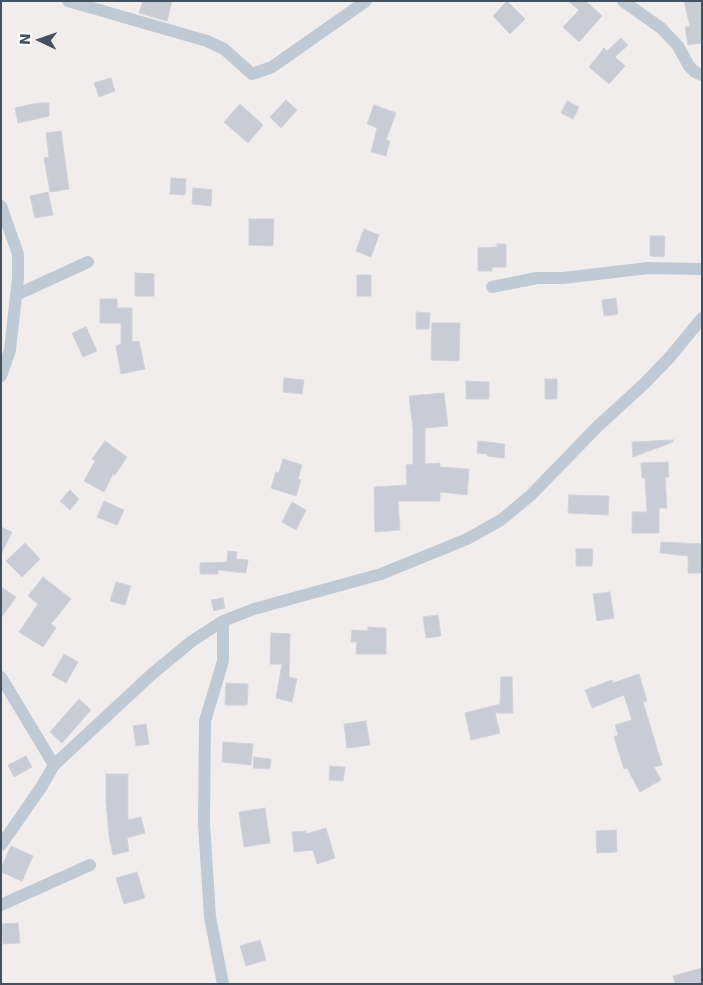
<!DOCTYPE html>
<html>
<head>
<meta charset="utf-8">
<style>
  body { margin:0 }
  #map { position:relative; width:703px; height:985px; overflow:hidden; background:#f1eded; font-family:"DejaVu Sans",sans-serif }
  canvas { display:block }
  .frame { position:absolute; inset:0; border:2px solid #44505d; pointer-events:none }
  .north { position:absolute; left:15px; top:15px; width:50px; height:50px; -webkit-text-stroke:4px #fff; paint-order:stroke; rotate:273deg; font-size:14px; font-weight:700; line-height:20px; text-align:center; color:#44505d }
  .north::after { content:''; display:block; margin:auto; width:18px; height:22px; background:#44505d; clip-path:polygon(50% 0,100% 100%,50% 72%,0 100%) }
</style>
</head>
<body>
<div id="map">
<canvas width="703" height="985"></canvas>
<div class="frame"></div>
<div class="north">N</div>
</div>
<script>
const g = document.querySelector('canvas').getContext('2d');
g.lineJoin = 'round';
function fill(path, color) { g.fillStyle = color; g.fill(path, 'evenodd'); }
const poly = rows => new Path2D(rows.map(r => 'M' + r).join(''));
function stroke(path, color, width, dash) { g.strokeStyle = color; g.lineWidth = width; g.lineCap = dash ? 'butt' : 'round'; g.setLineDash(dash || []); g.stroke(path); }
const building = poly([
  [143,1,172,1,167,21,139,13,143,1],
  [507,1,525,19,510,34,493,16,507,1],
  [568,1,586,1,602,16,579,42,563,27,579,10,568,1],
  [684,1,702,1,702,43,688,45,685,27,690,26,684,1],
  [621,38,628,45,615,57,625,66,609,84,589,67,604,48,607,51,621,38],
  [111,78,115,91,99,97,94,83,111,78],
  [286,100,297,110,281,128,270,117,286,100],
  [567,101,579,107,573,119,561,113,567,101],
  [38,103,49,103,49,116,18,123,15,108,38,103],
  [240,104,263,125,248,143,224,122,240,104],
  [374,105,396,113,386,140,390,141,386,156,371,152,377,128,367,124,374,105],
  [61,131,69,189,50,192,44,158,49,157,46,133,61,131],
  [171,178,186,179,185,195,170,194,171,178],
  [193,188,212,190,211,206,192,204,193,188],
  [48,192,53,215,35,218,30,196,48,192],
  [249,219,274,219,273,246,249,245,249,219],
  [364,229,379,235,371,257,356,251,364,229],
  [650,236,665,236,664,257,650,256,650,236],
  [497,244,506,244,506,267,492,267,492,271,478,271,478,248,497,247,497,244],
  [135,273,154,274,154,296,135,296,135,273],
  [357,275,371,275,371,296,357,296,357,275],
  [616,298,618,314,604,316,602,300,616,298],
  [100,299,117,299,117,308,132,308,132,342,139,341,145,369,121,374,116,346,121,344,121,323,100,323,100,299],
  [416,312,430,313,429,329,416,329,416,312],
  [432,323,460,323,459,361,431,360,432,323],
  [86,327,97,351,83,357,72,333,86,327],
  [284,378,304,380,302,394,283,392,284,378],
  [545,379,557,379,557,399,545,399,545,379],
  [466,381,489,382,489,399,466,399,466,381],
  [444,393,448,426,425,428,425,464,440,463,440,467,469,469,467,495,440,492,440,501,398,501,400,530,375,532,374,487,407,485,406,465,413,464,413,428,409,396,444,393],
  [673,440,673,442,633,457,632,442,673,440],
  [105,441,127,457,115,475,113,474,104,492,84,481,95,461,92,459,105,441],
  [478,441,505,444,504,458,487,456,487,454,477,453,478,441],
  [283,459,302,465,298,479,301,480,296,496,271,488,276,472,279,473,283,459],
  [668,462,669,477,665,477,667,508,659,508,659,533,632,533,632,512,647,512,645,478,642,478,641,463,668,462],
  [70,490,79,499,70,510,60,501,70,490],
  [569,495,609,496,608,515,568,513,569,495],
  [104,501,124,510,117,525,97,517,104,501],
  [292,502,306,510,296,530,282,522,292,502],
  [1,527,12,532,1,554,1,527],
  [661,542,702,544,702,573,688,573,688,556,660,553,661,542],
  [25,543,40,559,22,577,6,561,25,543],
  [576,549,593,549,592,566,576,566,576,549],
  [228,551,237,552,236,559,248,560,246,573,218,570,218,574,200,574,200,563,227,562,228,551],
  [43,577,71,599,51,624,56,628,43,647,19,632,38,604,28,596,43,577],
  [116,582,131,586,125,605,110,601,116,582],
  [1,587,16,597,1,618,1,587],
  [610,592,614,618,597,621,593,594,610,592],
  [223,598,225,608,214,611,211,600,223,598],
  [438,615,441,636,426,638,423,617,438,615],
  [368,627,386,628,386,654,356,654,357,642,351,642,352,630,368,631,368,627],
  [271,633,290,634,289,677,297,679,292,702,276,698,282,664,270,664,271,633],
  [64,654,78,662,66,683,52,675,64,654],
  [639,674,647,701,643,702,662,765,654,767,661,780,640,792,627,768,624,769,614,737,618,735,615,725,632,720,624,695,592,708,585,690,612,680,613,683,639,674],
  [501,677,512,677,513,713,495,713,500,733,471,740,465,713,500,704,501,677],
  [226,683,248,684,247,705,225,705,226,683],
  [79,699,91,710,62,743,50,732,79,699],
  [366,721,370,745,347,748,344,724,366,721],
  [146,724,149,744,136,746,133,726,146,724],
  [223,742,253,744,251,765,222,762,223,742],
  [26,756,32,767,14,777,8,765,26,756],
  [254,757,271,759,270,769,253,768,254,757],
  [330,766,345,767,343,781,329,780,330,766],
  [106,774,128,774,128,820,141,817,145,833,127,838,129,851,113,855,109,836,106,800,106,774],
  [265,808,270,843,244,847,239,812,265,808],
  [326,828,335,858,317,864,313,850,294,852,292,832,306,831,306,834,326,828],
  [616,830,617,852,597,853,596,831,616,830],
  [11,846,33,856,22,881,1,872,1,868,11,846],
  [137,872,145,898,124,904,116,878,137,872],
  [18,923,20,943,3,944,2,924,18,923],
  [260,940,266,960,246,966,240,946,260,940],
  [702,968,702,984,675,984,673,976,702,968]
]);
fill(building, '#c9ccd4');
stroke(building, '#d1d3da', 1);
stroke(poly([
  [68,1,207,41,224,49,252,74,272,67,366,1],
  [623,1,661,28,678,46,689,66,695,72,702,75],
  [1,206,18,254,18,278,10,350,1,376],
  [492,287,537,278,563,278,648,268,702,269],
  [16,295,88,262],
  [223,621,223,661,205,721,204,824,210,917,223,984],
  [1,677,54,765],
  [1,845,42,786,54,765,152,674,192,641,223,621,254,609,381,574,467,539,501,520,531,495,598,426,645,383,670,357,702,318],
  [1,905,90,865]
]), '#bfcad5', 12);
</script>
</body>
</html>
